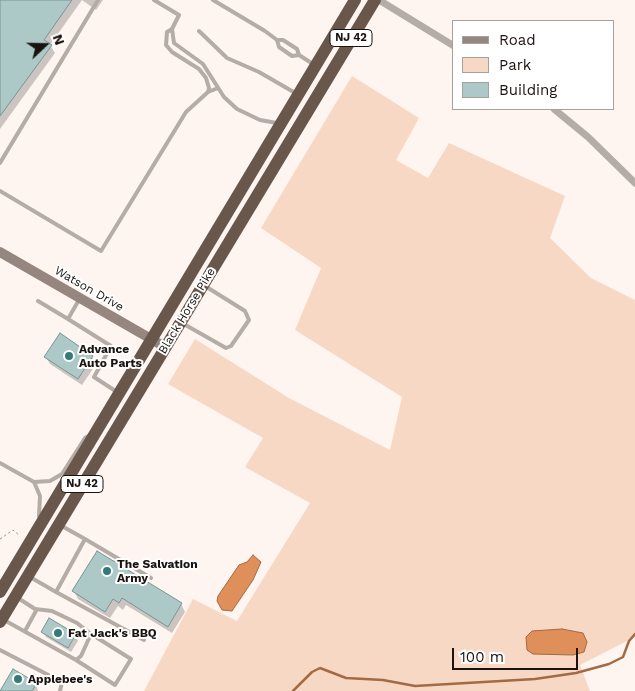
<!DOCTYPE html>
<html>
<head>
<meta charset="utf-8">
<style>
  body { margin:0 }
  #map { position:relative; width:635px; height:691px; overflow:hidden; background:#fef5f0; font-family:"Work Sans",sans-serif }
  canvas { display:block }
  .legend { position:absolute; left:452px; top:20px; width:162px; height:90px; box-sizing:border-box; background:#fff; border:1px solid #a4a19f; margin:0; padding:6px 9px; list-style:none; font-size:15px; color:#1b130f }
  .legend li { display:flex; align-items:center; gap:10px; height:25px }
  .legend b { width:25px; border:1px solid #a4a19f }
  .north { position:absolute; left:20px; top:20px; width:50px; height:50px; -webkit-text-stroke:4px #fff; paint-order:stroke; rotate:69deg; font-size:14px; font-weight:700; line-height:20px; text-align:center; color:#1b130f }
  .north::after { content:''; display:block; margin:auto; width:18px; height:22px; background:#1b130f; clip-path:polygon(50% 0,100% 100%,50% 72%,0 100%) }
  .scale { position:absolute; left:452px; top:648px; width:126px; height:22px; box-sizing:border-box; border:2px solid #1b130f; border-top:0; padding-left:6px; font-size:15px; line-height:18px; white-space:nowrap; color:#1b130f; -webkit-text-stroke:4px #fff; paint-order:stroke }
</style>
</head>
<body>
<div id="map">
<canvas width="635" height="691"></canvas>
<ul class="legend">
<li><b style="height:6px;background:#95877f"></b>Road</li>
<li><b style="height:14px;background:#f7d8c4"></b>Park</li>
<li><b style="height:14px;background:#adc9c7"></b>Building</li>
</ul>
<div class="north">N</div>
<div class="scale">100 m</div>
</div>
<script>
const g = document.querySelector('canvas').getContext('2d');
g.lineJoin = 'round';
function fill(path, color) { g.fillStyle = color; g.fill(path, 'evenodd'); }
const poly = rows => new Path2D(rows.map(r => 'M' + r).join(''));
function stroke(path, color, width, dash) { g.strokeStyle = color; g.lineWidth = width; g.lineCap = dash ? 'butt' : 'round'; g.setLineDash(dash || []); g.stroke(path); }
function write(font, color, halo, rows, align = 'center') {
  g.font = font + ' "Work Sans",sans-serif'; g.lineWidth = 4; g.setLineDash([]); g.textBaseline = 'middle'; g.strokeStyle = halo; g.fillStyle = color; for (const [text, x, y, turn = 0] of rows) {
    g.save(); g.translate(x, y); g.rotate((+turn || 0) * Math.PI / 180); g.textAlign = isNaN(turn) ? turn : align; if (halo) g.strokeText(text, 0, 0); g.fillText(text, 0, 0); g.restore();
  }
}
fill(poly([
  [352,76,419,118,396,160,428,178,449,143,565,196,550,238,591,278,635,300,635,637,580,665,590,691,144,691,193,599,237,621,310,503,245,467,263,438,168,384,195,339,289,398,390,450,402,397,295,330,321,268,261,228]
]), '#f7d8c4');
const water = poly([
  [253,555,261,562,253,580,232,611,222,610,217,601,218,596,239,565,247,562,253,555],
  [562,629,583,633,587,642,584,652,573,655,533,654,527,650,526,637,532,631,562,629]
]);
fill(water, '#df8f59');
stroke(water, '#a46a43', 1);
fill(poly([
  [0,0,82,0,50,45,55,53,0,129],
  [82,0,103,0,96,10],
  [46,357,92,357,96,364,82,385,50,364],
  [74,591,181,604,185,612,172,633,126,605,123,610,118,606,110,618,78,599],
  [43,632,75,635,78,641,71,652,46,637],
  [36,684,38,691,4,691]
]), '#0003');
stroke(poly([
  [293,691,312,672,320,668,346,678,383,680,415,686,535,679,576,673,609,664,623,657,629,641,635,634]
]), '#a46a43', 2.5);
const building = poly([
  [0,0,72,0,44,40,52,45,0,116,0,0],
  [60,333,93,356,78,379,44,357,60,333],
  [97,551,182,603,168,627,122,598,119,603,113,599,105,612,72,591,97,551],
  [49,618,76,634,68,648,41,632,49,618],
  [13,669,37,683,32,691,0,691,13,669]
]);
fill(building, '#adc9c7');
stroke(building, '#799492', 1);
stroke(poly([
  [0,539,13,530,19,535]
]), '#9d9590', 1, [2.5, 2.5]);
stroke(poly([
  [154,0,179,15,172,29,167,32,166,45,172,52,199,69,206,78,209,88,208,92],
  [213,0,265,31,277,40,279,47,292,56,299,55],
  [172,29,174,43,203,64,224,97,237,109,260,120,277,123],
  [199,31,227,58,259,72,297,94],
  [277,40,283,40,297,49,299,55,313,64],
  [0,163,98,0],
  [0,191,101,251,186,112,208,92,218,88],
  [38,301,68,319,80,298],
  [68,319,111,346,94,377,117,392],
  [182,323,226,348,231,346,249,320,245,311,205,286],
  [0,463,34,482,50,481,62,474,85,438,90,435],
  [34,482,40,496,39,516],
  [85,539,151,578],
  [30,577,56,592,85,539,60,525],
  [56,592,144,640],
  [4,620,76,660,81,656,91,634,77,623,52,611,35,609,18,598],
  [25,631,37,609],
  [0,650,62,682,60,691],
  [76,660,115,685,131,659,91,634]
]), '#b5aca6', 4);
stroke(poly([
  [379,0,454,46],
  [554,109,588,137,635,183]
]), '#b5aca6', 7);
stroke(poly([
  [0,252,165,347]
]), '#95877f', 10);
stroke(poly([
  [0,592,355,0],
  [0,622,375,0]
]), '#69574c', 12);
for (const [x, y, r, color] of [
  [69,356,5,"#337b78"],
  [107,571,5,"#337b78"],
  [58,633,5,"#337b78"],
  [18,679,5,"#337b78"]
]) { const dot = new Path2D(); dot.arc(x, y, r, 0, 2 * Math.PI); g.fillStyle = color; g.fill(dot); stroke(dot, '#fff', 2); }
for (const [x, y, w] of [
  [351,38,42],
  [82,484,42]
]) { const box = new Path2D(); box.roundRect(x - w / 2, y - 8.5, w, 17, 4); g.fillStyle = '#fff'; g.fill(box); stroke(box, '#1b130f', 1); }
write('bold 11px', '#1b130f', null, [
  ["NJ 42",351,38],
  ["NJ 42",82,484]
]);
write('12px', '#1b130f', '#fff', [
  ["Watson Drive",89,289,30],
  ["Black Horse Pike",187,311,-59]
]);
write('bold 12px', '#1b130f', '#fff', [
  ["Advance",79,349],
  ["Auto Parts",79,363],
  ["The Salvation",117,564],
  ["Army",117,578],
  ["Fat Jack's BBQ",68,633],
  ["Applebee's",28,679]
], 'left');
</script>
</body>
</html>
